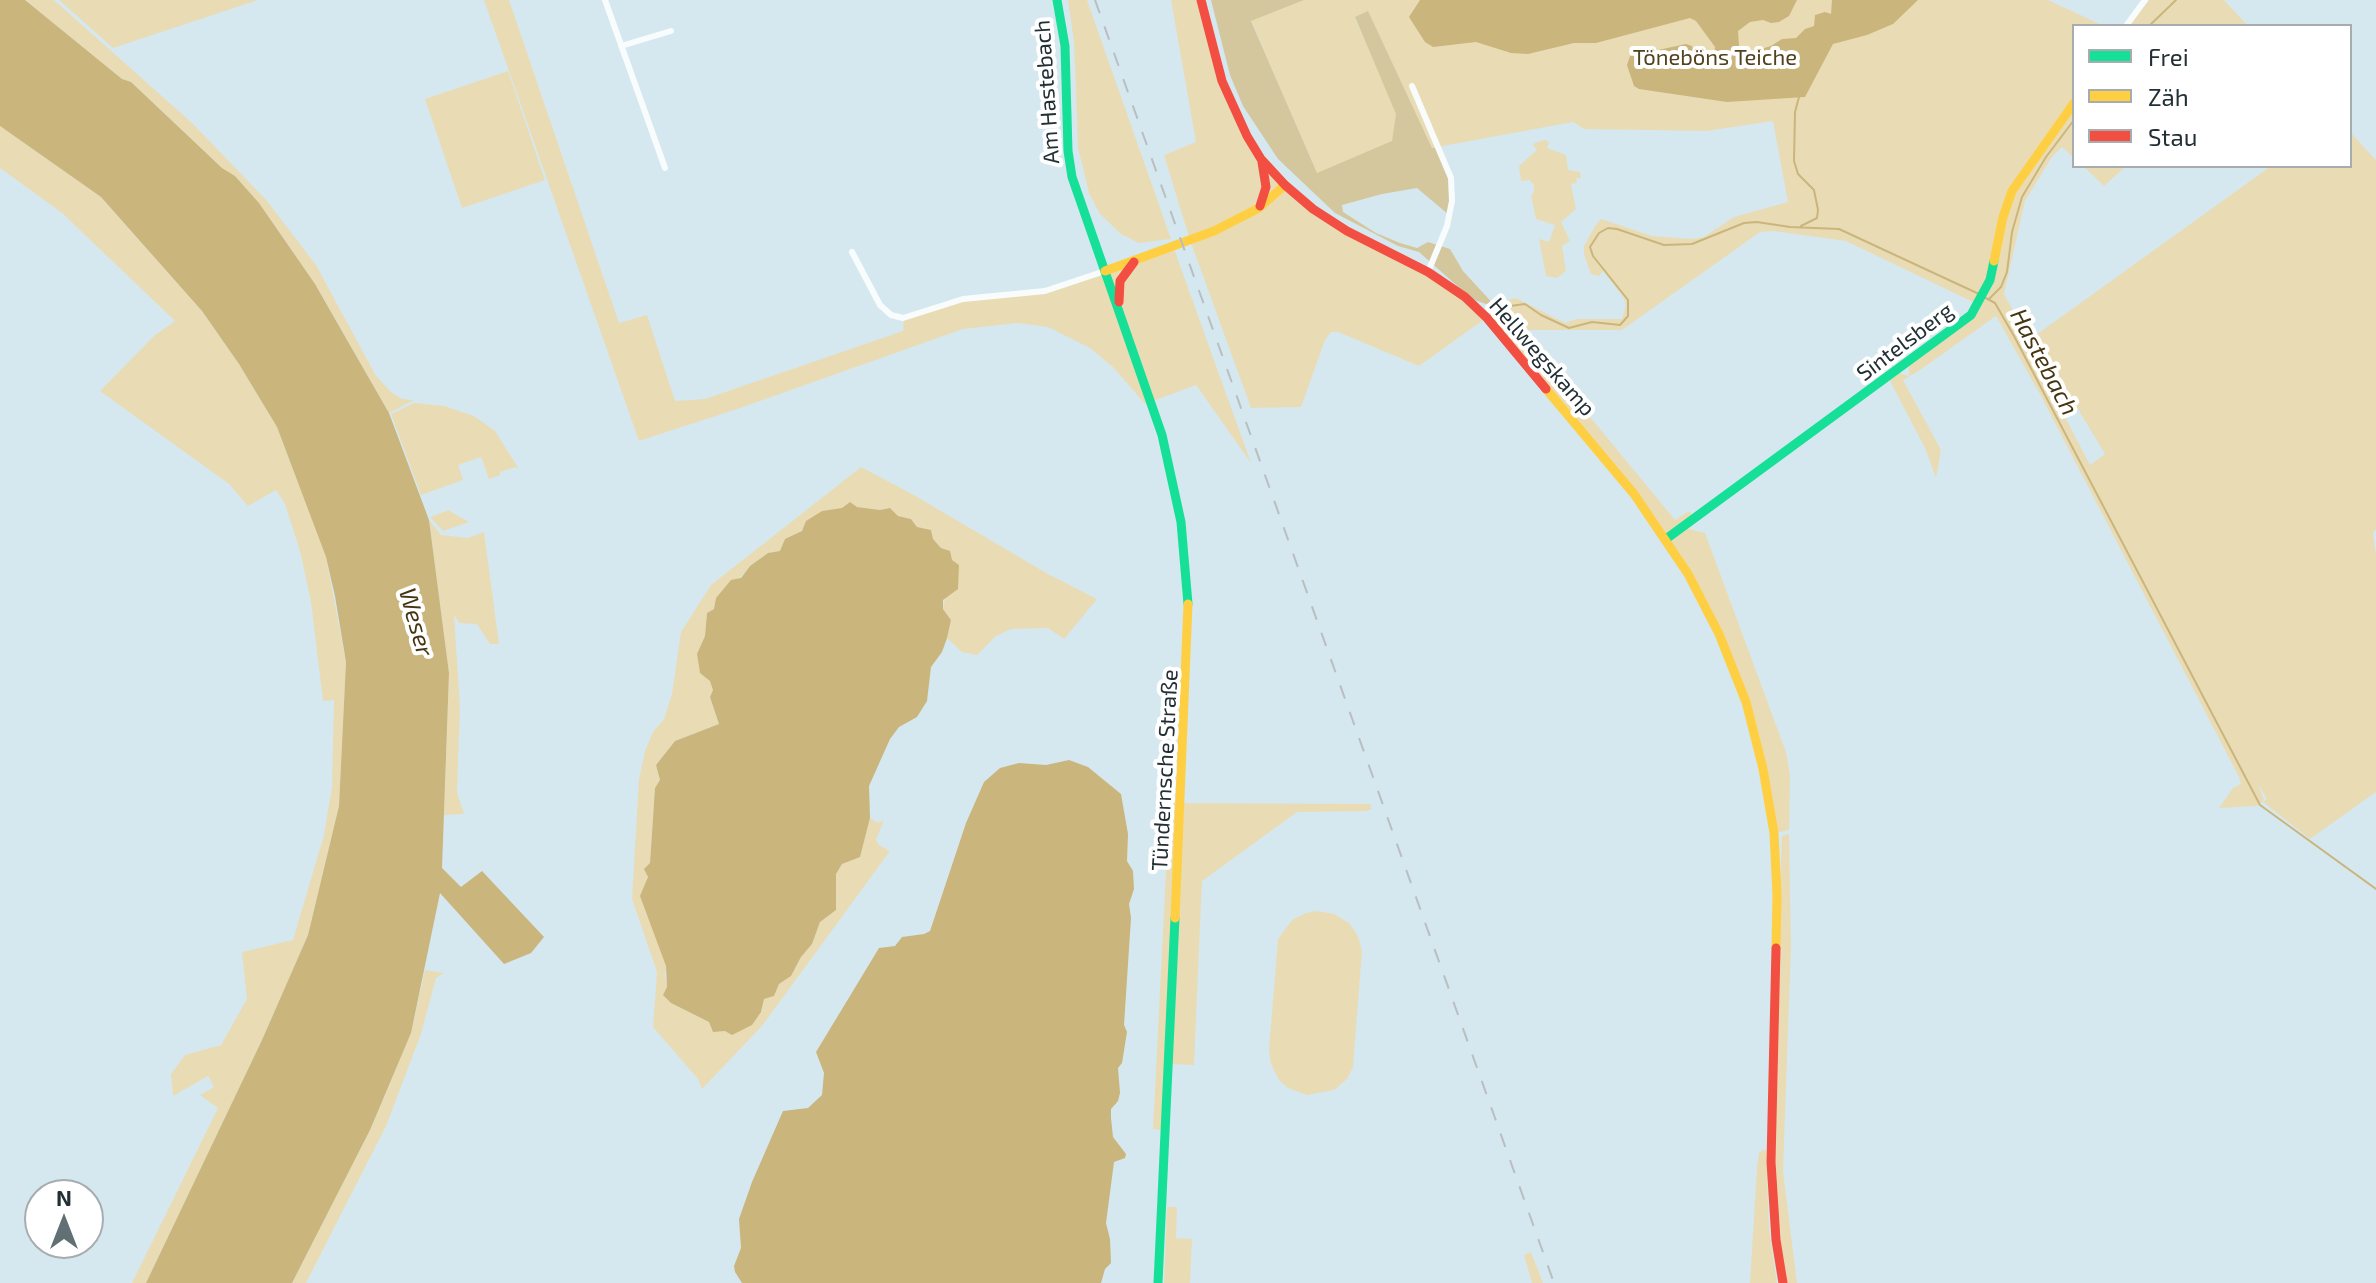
<!DOCTYPE html>
<html>
<head>
<meta charset="utf-8">
<style>
  body { margin:0 }
  #map { position:relative; width:2376px; height:1283px; overflow:hidden; background:#d5e8ef; font-family:"Exo 2",sans-serif }
  canvas { display:block }
  .legend { position:absolute; left:2072px; top:24px; width:280px; height:144px; box-sizing:border-box; background:#fff; border:2px solid #a7acae; margin:0; padding:10px 14px; list-style:none; font-size:24px; color:#222f34 }
  .legend li { display:flex; align-items:center; gap:16px; height:40px }
  .legend b { width:40px; border:2px solid #a7acae }
  .north { position:absolute; left:24px; top:1179px; width:80px; height:80px; box-sizing:border-box; background:#fff; border:2px solid #a7acae; border-radius:50%; rotate:0deg; font-size:22px; font-weight:700; line-height:32px; text-align:center; color:#222f34 }
  .north::after { content:''; display:block; margin:auto; width:28px; height:36px; background:#617075; clip-path:polygon(50% 0,100% 100%,50% 72%,0 100%) }
</style>
</head>
<body>
<div id="map">
<canvas width="2376" height="1283"></canvas>
<ul class="legend">
<li><b style="height:10px;background:#16e098"></b>Frei</li>
<li><b style="height:10px;background:#ffcf43"></b>Zäh</li>
<li><b style="height:10px;background:#f24e42"></b>Stau</li>
</ul>
<div class="north">N</div>
</div>
<script>
const g = document.querySelector('canvas').getContext('2d');
g.lineJoin = 'round';
function fill(path, color) { g.fillStyle = color; g.fill(path, 'evenodd'); }
const poly = rows => new Path2D(rows.map(r => 'M' + r).join(''));
function stroke(path, color, width, dash) { g.strokeStyle = color; g.lineWidth = width; g.lineCap = dash ? 'butt' : 'round'; g.setLineDash(dash || []); g.stroke(path); }
function write(font, color, halo, rows, align = 'center') {
  g.font = font + ' "Exo 2",sans-serif'; g.lineWidth = 8; g.setLineDash([]); g.textBaseline = 'middle'; g.strokeStyle = halo; g.fillStyle = color; for (const [text, x, y, turn = 0] of rows) {
    g.save(); g.translate(x, y); g.rotate((+turn || 0) * Math.PI / 180); g.textAlign = isNaN(turn) ? turn : align; if (halo) g.strokeText(text, 0, 0); g.fillText(text, 0, 0); g.restore();
  }
}
fill(poly([
  [25,0,54,0,191,122,224,156,267,201,316,265,376,376,391,392,402,399,414,400,389,413,315,284,259,203,235,176,222,168,131,82,122,79],
  [59,0,258,0,113,48],
  [484,0,509,0,619,323,647,315,675,401,705,399,903,331,904,318,963,300,1045,291,1173,246,1251,463,1196,385,1145,404,1114,368,1090,348,1048,327,1018,323,963,329,743,407,639,441],
  [1068,0,1087,0,1171,239,1139,243,1121,234,1100,214,1089,193,1078,148,1074,42],
  [1171,0,1201,0,1208,34,1247,136,1315,212,1427,273,1486,318,1419,366,1338,332,1331,332,1325,340,1301,407,1251,408,1190,240,1164,155,1196,142],
  [1304,0,2048,0,2104,26,2074,26,2074,96,2017,177,1989,274,1975,303,1846,241,1773,231,1760,232,1622,330,1527,330,1521,333,1675,520,1689,511,1692,515,1685,528,1705,533,1786,752,1790,775,1789,830,1774,833,1746,702,1719,634,1666,539,1487,318,1504,301,1516,298,1565,323,1577,319,1622,319,1626,306,1624,298,1603,271,1599,276,1591,274,1584,255,1584,246,1595,226,1601,219,1652,236,1691,239,1704,237,1734,217,1788,202,1773,121,1707,131,1584,129,1573,122,1432,148,1368,12,1355,18,1397,114,1392,142,1317,174,1251,20],
  [2149,0,2224,0,2248,26,2129,26],
  [508,71,545,180,462,208,425,99],
  [2074,108,2074,158,2062,147,2052,157,2025,201,2004,294,2029,340,2271,166,2350,166,2350,132,2376,160,2376,529,2373,533,2376,555,2376,792,2310,839,2263,802,2267,799,2258,784,2264,800,2257,806,2219,808,2233,788,2241,784,2239,777,2041,396,1996,316,1920,370,1903,380,1941,450,1936,478,1925,448,1890,381,1899,373,1909,376,1909,366,1974,317,1980,308,1988,292,2005,218,2015,192],
  [2067,391,2105,454,2090,465,2055,398],
  [0,126,101,197,202,311,239,364,277,427,326,557,346,662,339,806,308,935,262,1040,146,1283,132,1283,218,1108,200,1095,214,1087,208,1076,173,1096,171,1074,185,1055,221,1045,247,999,242,952,293,940,324,835,332,787,334,700,323,701,311,602,300,551,285,504,276,490,248,506,229,484,100,391,154,336,175,321,62,213,0,168],
  [1545,140,1549,142,1547,148,1566,155,1568,170,1580,172,1581,178,1576,178,1577,183,1571,184,1576,209,1561,222,1570,241,1562,246,1566,271,1557,278,1546,276,1539,239,1549,242,1555,225,1536,219,1531,195,1534,192,1534,186,1530,180,1521,181,1519,166,1537,150,1533,145,1535,143],
  [2083,166,2126,166,2104,186],
  [414,403,444,406,474,416,495,431,519,469,516,467,500,472,500,475,489,479,481,457,458,465,463,480,421,495,391,414],
  [861,467,912,494,1048,574,1097,599,1064,639,1048,628,1011,629,996,636,977,655,962,652,947,638,951,620,943,609,952,560,933,539,931,530,917,527,911,519,898,516,890,508,880,510,857,507,822,511,780,551,768,553,750,566,714,609,707,613,705,636,697,654,710,680,713,690,710,697,719,724,675,741,656,765,660,780,655,788,650,864,645,889,666,966,665,975,671,1003,709,1022,713,1032,761,1012,764,999,774,996,779,984,791,976,801,957,812,944,820,922,836,910,836,874,842,864,860,856,870,818,878,823,884,820,876,840,879,845,890,851,762,1026,702,1089,698,1079,653,1027,657,972,632,899,639,779,645,751,653,732,664,719,672,694,681,632,711,585],
  [449,510,451,512,469,522,443,531,430,517],
  [429,520,441,535,468,538,484,532,499,644,490,644,477,624,459,623,454,615,460,707,457,792,464,814,444,815,449,673],
  [1164,803,1370,804,1372,809,1366,811,1297,812,1202,881,1194,1065,1169,1064,1166,1131,1153,1129,1167,852],
  [1789,834,1791,946,1783,1171,1797,1283,1783,1283,1776,1240,1772,1082,1782,836],
  [1317,911,1334,914,1349,923,1358,936,1362,951,1353,1067,1347,1079,1334,1090,1307,1095,1288,1088,1279,1080,1271,1064,1269,1050,1278,939,1292,920,1306,913],
  [425,970,444,973,436,978,421,1034,386,1126,306,1283,292,1283,370,1130,411,1033],
  [1763,1150,1766,1150,1769,1229,1777,1283,1750,1283,1757,1168,1759,1153],
  [1167,1207,1177,1207,1176,1238,1192,1239,1190,1283,1164,1283],
  [1531,1252,1543,1283,1532,1283,1524,1255]
]), '#e9dcb5');
fill(poly([
  [1211,0,1304,0,1251,21,1317,173,1392,141,1396,114,1355,17,1368,11,1432,148,1440,147,1451,178,1449,215,1417,188,1382,194,1342,205,1343,212,1376,233,1400,243,1417,248,1428,242,1450,249,1463,271,1497,308,1472,299,1419,252,1398,246,1335,213,1278,159,1243,106,1230,75]
]), '#d4c79d');
fill(poly([
  [0,0,25,0,122,79,131,82,222,168,235,176,259,203,315,284,347,340,389,413,429,520,449,673,442,868,461,887,482,871,544,937,531,953,504,964,440,893,411,1033,370,1130,292,1283,146,1283,262,1040,308,935,339,806,346,662,335,596,326,557,277,427,239,364,202,311,101,197,0,126],
  [1420,0,1797,0,1789,16,1779,22,1771,23,1763,20,1750,22,1738,31,1739,46,1754,51,1771,46,1782,39,1796,38,1805,29,1814,26,1815,15,1825,12,1831,14,1832,0,1918,0,1893,24,1867,35,1833,44,1805,97,1727,102,1639,89,1634,86,1627,65,1630,56,1686,44,1692,46,1695,55,1700,59,1707,60,1714,56,1715,47,1696,21,1690,18,1596,43,1574,43,1528,54,1511,53,1476,42,1433,47,1425,42,1409,17],
  [850,502,857,507,880,510,890,508,898,516,911,519,917,527,931,530,933,539,941,548,950,551,952,560,959,565,958,589,943,600,943,609,951,620,947,638,942,652,931,667,927,701,917,717,899,727,890,739,869,786,870,818,860,857,842,864,836,874,836,910,820,922,812,944,801,957,791,976,779,984,774,996,764,999,761,1012,752,1025,732,1035,725,1031,713,1032,709,1022,671,1003,663,995,667,987,666,966,640,896,648,877,644,869,650,863,655,788,660,780,656,765,675,741,719,724,710,697,713,690,710,681,700,673,697,654,705,636,707,613,714,609,716,598,731,580,741,578,750,566,768,553,780,551,785,539,802,531,806,521,822,511,842,508],
  [1069,760,1088,767,1121,794,1128,834,1127,861,1133,871,1134,889,1129,904,1131,918,1124,1025,1127,1032,1122,1063,1118,1068,1120,1093,1118,1101,1111,1109,1111,1118,1113,1137,1126,1154,1125,1158,1114,1162,1106,1223,1110,1239,1111,1263,1105,1269,1101,1283,742,1283,735,1272,734,1266,741,1248,739,1219,752,1182,783,1111,808,1108,822,1095,824,1073,816,1052,879,948,895,946,902,937,924,934,930,931,966,823,984,782,1000,768,1019,763,1046,765]
]), '#cab57d');
stroke(poly([
  [2149,26,2176,0],
  [1799,97,1795,112,1794,161,1798,174,1814,190,1818,210,1817,218,1801,226],
  [1984,297,1995,303,2014,336,2260,805,2376,889],
  [1989,299,2001,287,2007,272,2012,232,2022,197,2046,157,2074,120],
  [1501,312,1510,306,1525,304,1541,315,1569,328,1592,322,1620,325,1628,316,1628,300,1593,256,1590,247,1599,233,1608,228,1617,229,1664,245,1692,244,1744,223,1757,222,1790,227,1839,229,1979,294]
]), '#cab57d', 2);
stroke(poly([
  [605,0,665,168],
  [2126,26,2145,0],
  [621,46,671,31],
  [1412,86,1451,178,1452,201,1447,226,1428,272],
  [852,252,880,305,891,315,903,318,963,299,1045,291,1105,271]
]), '#f9fcfd', 6);
stroke(poly([
  [1057,0,1065,46,1068,151,1072,177,1162,435,1181,522,1188,604],
  [1666,539,1971,315,1990,280,1994,261],
  [1158,1283,1175,918]
]), '#16e098', 9);
stroke(poly([
  [1994,261,2003,217,2012,191,2074,103],
  [1105,271,1214,231,1259,208,1285,185],
  [1546,389,1634,494,1688,574,1719,634,1746,702,1763,769,1774,833,1777,895,1776,948],
  [1175,918,1188,604]
]), '#ffcf43', 9);
stroke(poly([
  [1201,0,1222,81,1247,136,1261,159,1285,185,1313,209,1347,231,1428,272,1465,297,1487,318,1546,389],
  [1260,206,1266,187,1262,162],
  [1119,302,1120,281,1134,262],
  [1776,948,1771,1162,1776,1240,1783,1283]
]), '#f24e42', 9);
stroke(poly([
  [1095,0,1554,1283]
]), '#b9bec0', 2, [14, 14]);
write('22px', '#52421e', '#fff', [
  ["Töneböns Teiche",1715,58]
]);
write('22px', '#222f34', '#fff', [
  ["Am Hastebach",1047,92,-94],
  ["Sintelsberg",1905,342,-37],
  ["Hellwegskamp",1542,357,49],
  ["Tündernsche Straße",1165,770,-87]
]);
write('italic 24px', '#453511', '#fff', [
  ["Hastebach",2044,362,62],
  ["Weser",416,622,74]
]);
</script>
</body>
</html>
